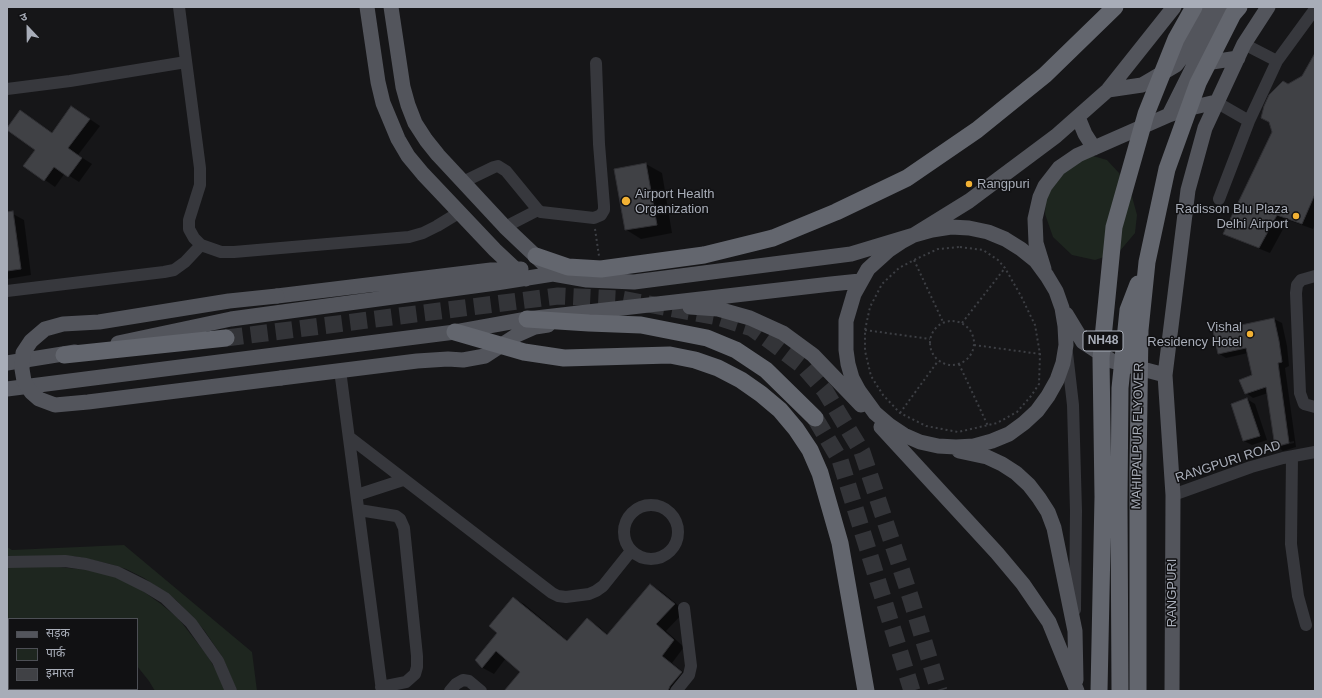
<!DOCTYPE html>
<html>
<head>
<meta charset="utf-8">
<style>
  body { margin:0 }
  #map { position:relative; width:1322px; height:698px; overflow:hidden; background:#161618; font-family:Arial,"Noto Sans Devanagari",sans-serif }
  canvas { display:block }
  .frame { position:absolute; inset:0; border:8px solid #a8adb8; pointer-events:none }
  .legend { position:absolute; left:8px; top:618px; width:130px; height:72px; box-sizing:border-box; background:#111113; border:1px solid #4d4f55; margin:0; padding:5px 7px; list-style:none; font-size:12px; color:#a8adb8 }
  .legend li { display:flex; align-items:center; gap:8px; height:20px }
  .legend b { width:20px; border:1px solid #4d4f55 }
  .north { position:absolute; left:8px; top:8px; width:40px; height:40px; -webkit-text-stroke:3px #111113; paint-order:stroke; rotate:338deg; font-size:11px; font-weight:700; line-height:16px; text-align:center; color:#a8adb8 }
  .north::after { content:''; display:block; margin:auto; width:14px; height:18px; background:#a8adb8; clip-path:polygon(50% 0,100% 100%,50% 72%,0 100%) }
</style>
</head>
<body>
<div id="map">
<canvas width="1322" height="698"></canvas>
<div class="frame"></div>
<ul class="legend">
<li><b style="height:5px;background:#53555c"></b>सड़क</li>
<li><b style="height:11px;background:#1e261f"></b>पार्क</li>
<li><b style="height:11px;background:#404145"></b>इमारत</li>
</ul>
<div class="north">उ</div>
</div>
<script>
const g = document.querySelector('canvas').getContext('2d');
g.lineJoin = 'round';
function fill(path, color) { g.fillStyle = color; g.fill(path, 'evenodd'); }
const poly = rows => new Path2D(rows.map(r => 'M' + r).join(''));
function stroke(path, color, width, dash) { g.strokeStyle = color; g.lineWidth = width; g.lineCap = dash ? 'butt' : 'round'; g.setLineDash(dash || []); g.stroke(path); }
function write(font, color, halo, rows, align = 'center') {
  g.font = font + ' Arial,sans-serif'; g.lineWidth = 3; g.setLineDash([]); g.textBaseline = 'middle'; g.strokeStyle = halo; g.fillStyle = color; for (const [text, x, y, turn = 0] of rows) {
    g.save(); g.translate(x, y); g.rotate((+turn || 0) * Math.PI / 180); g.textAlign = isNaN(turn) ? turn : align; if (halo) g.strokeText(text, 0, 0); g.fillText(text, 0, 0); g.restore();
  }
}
fill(poly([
  [1093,156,1107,160,1119,173,1131,193,1137,215,1135,233,1119,252,1095,260,1072,255,1053,237,1045,214,1046,196,1063,168],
  [124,545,252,652,257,691,237,691,223,658,204,630,176,600,144,578,126,569,110,564,74,556,7,556,7,547,12,550],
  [49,566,97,571,118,578,140,589,161,604,178,618,207,655,217,672,225,691,155,691,149,681,137,666,137,619,9,619,9,624,7,623,7,567]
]), '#1e261f');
fill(poly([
  [1315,55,1315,224,1313,229,1288,220,1270,253,1235,239,1224,233,1273,133,1271,123,1262,118,1288,85,1303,77],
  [72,107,100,126,78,155,92,164,79,182,65,173,55,187,25,166,37,150,21,111,53,133],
  [646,164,662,173,672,233,641,239,625,229],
  [13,214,24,220,31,275,7,279,7,215],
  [1274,319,1282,323,1287,346,1289,366,1285,368,1296,447,1283,451,1276,446,1268,393,1253,398,1246,393,1253,375,1248,353,1226,358,1218,353,1214,332],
  [1294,441,1294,443,1281,446,1281,444],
  [1247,399,1255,404,1267,440,1252,445,1244,441],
  [650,585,661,591,685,611,666,631,684,647,672,663,692,679,683,691,505,691,521,671,506,658,494,674,483,668,476,660,499,633,513,598,524,604,568,641,588,620,598,626,608,635],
  [1314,605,1315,605,1315,619,1314,618]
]), '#0007');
stroke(poly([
  [7,674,9,674],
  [104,689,106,691]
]), '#303135', 32);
const building = poly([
  [1315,53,1315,194,1302,224,1277,215,1259,248,1223,234,1272,132,1269,122,1261,118,1264,106,1269,95,1283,81,1288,84,1302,76,1315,53],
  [71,106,90,119,68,148,82,158,68,177,54,167,44,181,23,166,35,150,7,130,7,128,20,110,52,133,71,106],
  [646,163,657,225,625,230,614,169,646,163],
  [13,211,21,269,7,271,7,212,13,211],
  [1274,318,1279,341,1282,362,1278,363,1289,443,1275,447,1266,387,1245,394,1239,380,1252,375,1246,348,1218,354,1213,331,1274,318],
  [1247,398,1260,436,1243,441,1231,404,1247,398],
  [650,584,675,604,656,624,674,640,662,656,682,672,670,686,668,691,504,691,520,672,496,651,482,668,475,660,497,633,489,626,513,597,567,641,587,618,607,635,650,584]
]);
fill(building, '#404145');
stroke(building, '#303034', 1);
stroke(poly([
  [226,338,558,296,621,299,718,317,752,328,773,343,804,367,825,391,862,452,911,599,939,691],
  [815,418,840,460,912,691]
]), '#333438', 17, [17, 8]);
stroke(poly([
  [595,229,599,256],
  [960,247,983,250,998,260,1005,268,1021,296,1035,325,1040,354,1039,384,1031,396,1017,412,997,423,958,432,926,426,900,413,883,395,871,376,865,351,865,330,870,307,882,284,899,268,914,260,938,249,960,247],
  [914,260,943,322],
  '930 343a22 22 0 1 1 44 0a22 22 0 1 1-44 0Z',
  [962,323,1005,268],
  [865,330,930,339],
  [974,345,1040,354],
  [959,364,988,426],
  [900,413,938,361]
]), '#3d3f44', 2, [2, 3]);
stroke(poly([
  [179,7,200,168,200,185,189,220,189,229,194,238,201,245,221,252,234,252,409,237,423,233,437,226,460,212],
  [1244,44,1277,61],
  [7,89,70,81,186,62],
  [1216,102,1249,121],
  [463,182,494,167,498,166,506,171,538,210,541,212,594,218,601,215,604,210,604,206,599,144,596,63],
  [1219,199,1249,121,1277,61,1315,9],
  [505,227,538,210],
  [1315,276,1301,280,1297,285,1296,293,1300,393,1304,404,1315,407],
  [7,291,164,272,174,270,185,262,201,245],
  [1067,353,1073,405,1076,511,1075,610],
  [340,370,382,691],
  [349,437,552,593,558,596,566,597,589,594,596,591,603,586,631,551],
  [1292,457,1291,544,1298,596,1306,625],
  [357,495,403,480],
  [1173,495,1251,467,1283,458,1315,452],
  '624 532a27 27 0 1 1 54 0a27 27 0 1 1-54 0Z',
  [359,510,396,516,400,519,404,528,417,656,417,667,415,674,406,682,381,687],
  [7,562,65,561,86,564,117,572,147,587,165,598,191,623,218,661,231,691],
  [450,691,456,684,463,680,469,681,481,691],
  [676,691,689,675,691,666,684,608]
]), '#37383d', 12);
stroke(poly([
  [367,7,378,82,383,103,398,139,408,156,423,174,495,250,526,279],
  [391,7,403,87,408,105,415,123,426,140,438,155,505,227,544,264],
  [1199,64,1238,58],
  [1108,90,1142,85,1176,65,1186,52,1210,7],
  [1169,115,1213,27,1227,7],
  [1078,117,1085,134,1094,148],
  [1044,269,1036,243,1035,219,1040,197,1045,186,1059,168,1078,155,1169,115,1186,109,1216,102],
  [277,296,491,270,521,269],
  [690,307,718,309,750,318,783,333,813,355,861,405],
  [1066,314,1083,342,1112,361,1165,375],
  [118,343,231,319,496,283,553,274,587,280,634,282,851,254,914,235,932,230,951,227,969,228,988,232,1005,239,1021,249,1036,261,1047,276,1056,291,1062,308,1065,326,1066,345,1063,363,1057,380,1048,396,1037,411,1024,423,1009,434,992,441,974,446,956,447,938,446,920,442,904,435,889,425,875,413,859,391,852,378,848,364,846,350,846,321,854,294,868,269,889,250,901,242,914,235,969,201,1056,136,1108,90,1174,7],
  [7,363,75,352],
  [281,378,417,361,448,359,463,360,485,356,517,335,535,327,548,325],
  [7,389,455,332,527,319,831,284,860,281],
  [881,427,997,553,1023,584,1049,622,1077,691],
  [959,451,987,457,1002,464,1016,473,1029,485,1039,498,1048,512,1054,528,1075,631,1076,680],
  [1172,691,1173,495,1165,375,1188,190,1205,128,1244,44,1268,7]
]), '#53555c', 15);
stroke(poly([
  [536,256,568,267,601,269,704,255,773,238,836,212,907,178,977,130,1045,75,1115,7],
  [527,319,589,323,641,325,707,338,736,350,766,370,815,418],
  [455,332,524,352,564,358,670,355,695,360,718,368,741,380,761,394,780,410,796,429,810,450,820,473,840,543,866,691],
  [64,355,226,338]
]), '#63666e', 17);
stroke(poly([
  [277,296,229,301,99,322,63,324,45,329,31,341,23,353,22,369,24,381,31,392,39,399,55,405,88,402,281,378]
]), '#53555c', 15);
stroke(poly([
  [1099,691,1103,497,1101,358,1114,227,1146,114,1176,39,1194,7],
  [1120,691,1119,504,1120,388,1128,310,1138,284],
  [1138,691,1138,469,1140,330,1147,262,1167,169,1198,83,1233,14,1239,7]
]), '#63666e', 17);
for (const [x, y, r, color] of [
  [969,184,4,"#f2b134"],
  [626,201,5,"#f2b134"],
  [1296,216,4,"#f2b134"],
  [1250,334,4,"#f2b134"]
]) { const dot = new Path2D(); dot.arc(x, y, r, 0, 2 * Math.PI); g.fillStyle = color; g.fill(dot); stroke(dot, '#111113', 1.5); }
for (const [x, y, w] of [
  [1103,341,40]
]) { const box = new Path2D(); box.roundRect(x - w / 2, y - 10, w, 20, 3); g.fillStyle = '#111113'; g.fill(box); stroke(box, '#a8adb8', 1); }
write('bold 12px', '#a8adb8', null, [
  ["NH48",1103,341]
]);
write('13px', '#a8adb8', '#111113', [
  ["Rangpuri",977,184],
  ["Airport Health",635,194],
  ["Organization",635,209],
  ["Radisson Blu Plaza",1288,209,"right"],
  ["Delhi Airport",1288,224,"right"],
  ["Vishal",1242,327,"right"],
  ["Residency Hotel",1242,342,"right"]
], 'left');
write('13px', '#a8adb8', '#111113', [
  ["MAHIPALPUR FLYOVER",1138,436,-89],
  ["RANGPURI ROAD",1228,462,-18],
  ["RANGPURI",1172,593,-90]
]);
</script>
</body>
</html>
